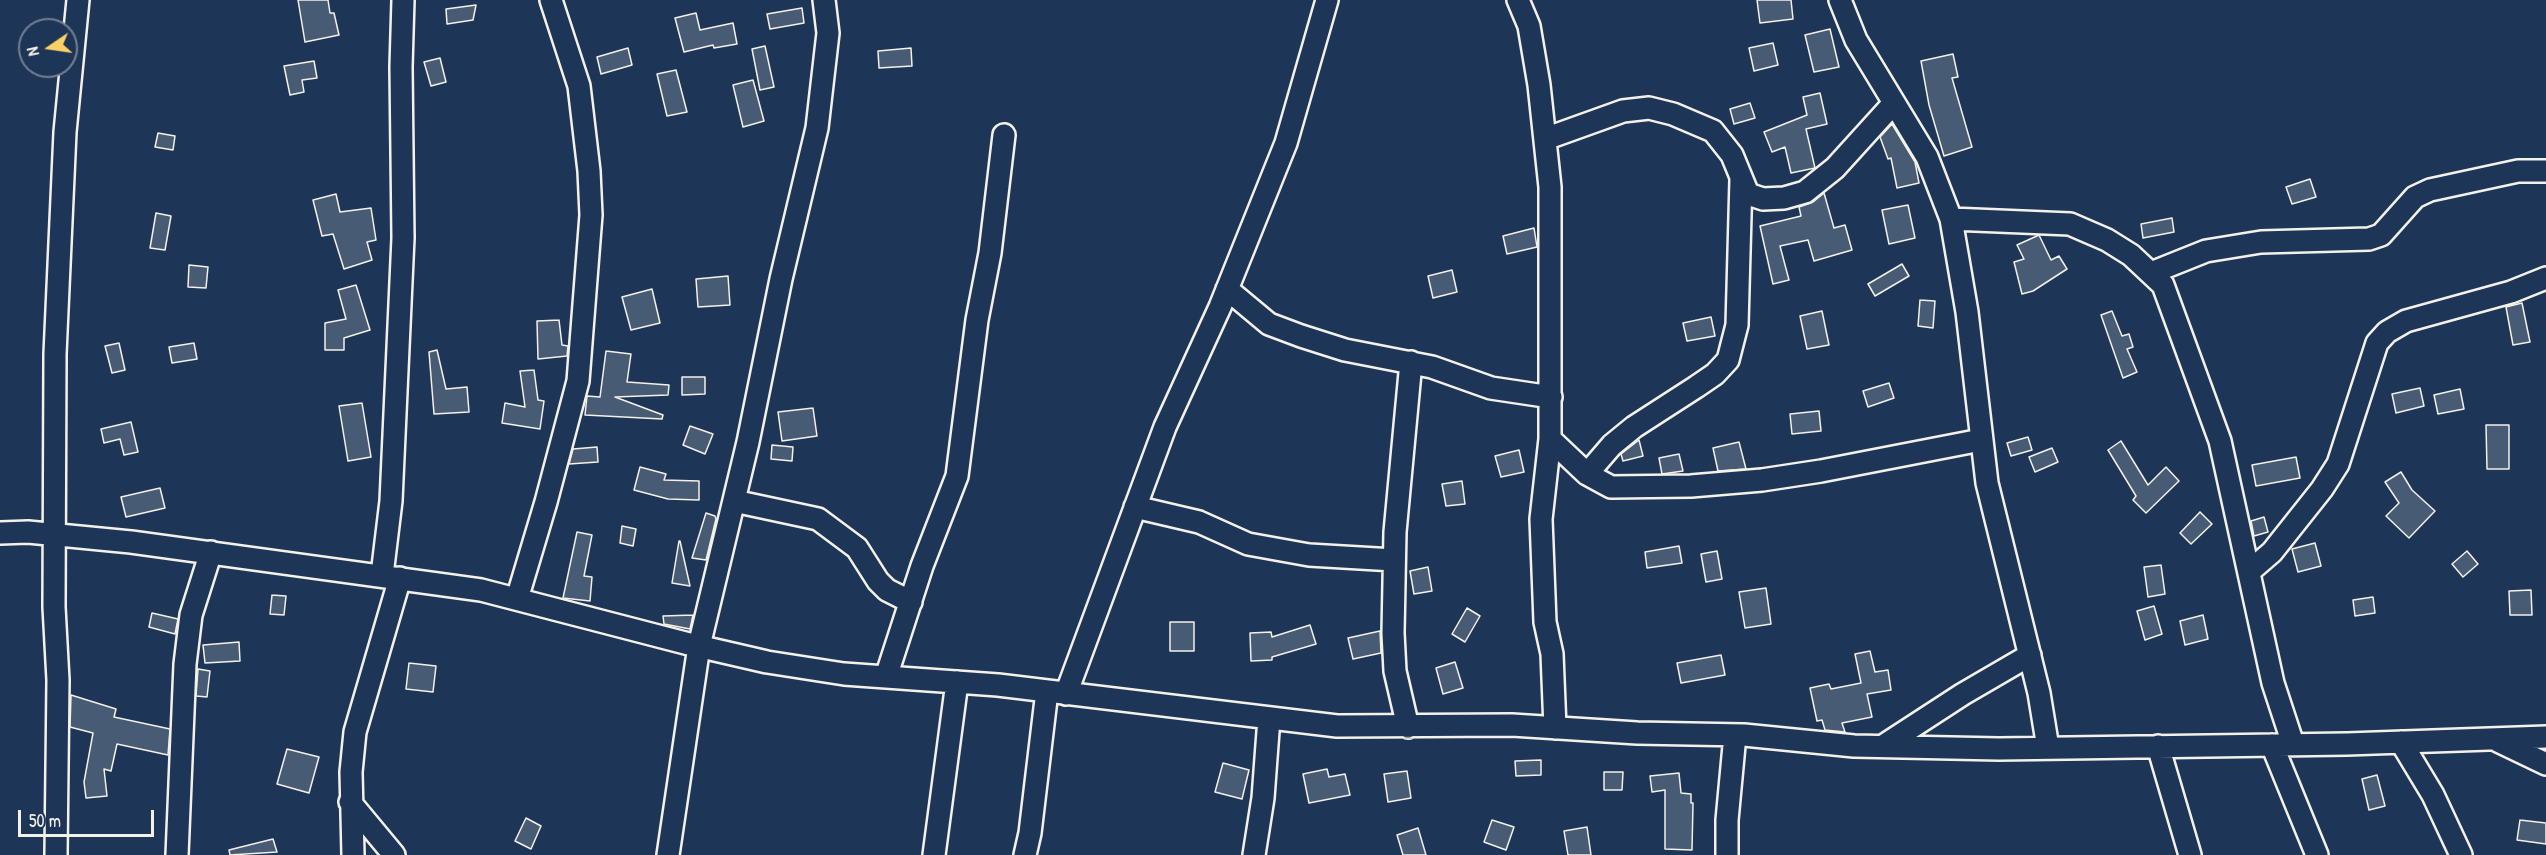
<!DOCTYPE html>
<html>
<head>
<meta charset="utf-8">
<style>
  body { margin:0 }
  #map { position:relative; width:2546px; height:855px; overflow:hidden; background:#1d3557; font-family:"Patrick Hand",sans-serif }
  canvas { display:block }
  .north { position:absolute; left:18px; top:18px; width:60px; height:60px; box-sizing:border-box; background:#1d3557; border:2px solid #738091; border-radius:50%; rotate:257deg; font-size:16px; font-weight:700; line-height:24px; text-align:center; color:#f4f1e8 }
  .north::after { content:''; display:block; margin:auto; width:21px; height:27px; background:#ffd166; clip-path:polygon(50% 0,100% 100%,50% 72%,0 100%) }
  .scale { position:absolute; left:18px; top:810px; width:136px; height:27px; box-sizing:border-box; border:3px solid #f4f1e8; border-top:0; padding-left:8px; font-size:18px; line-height:21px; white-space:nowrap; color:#f4f1e8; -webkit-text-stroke:4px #1d3557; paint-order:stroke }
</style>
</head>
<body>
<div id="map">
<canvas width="2546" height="855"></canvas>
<div class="north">N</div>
<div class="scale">50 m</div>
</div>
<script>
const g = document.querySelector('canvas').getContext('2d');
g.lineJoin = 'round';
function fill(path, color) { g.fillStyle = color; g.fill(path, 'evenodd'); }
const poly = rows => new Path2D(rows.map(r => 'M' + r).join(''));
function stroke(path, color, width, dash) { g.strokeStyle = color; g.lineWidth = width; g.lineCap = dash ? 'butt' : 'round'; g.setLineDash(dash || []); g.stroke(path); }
const building = poly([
  [298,0,328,0,330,13,334,13,339,35,305,42,298,0],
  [1757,0,1791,0,1793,19,1760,23,1757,0],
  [476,5,473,20,447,24,446,9,476,5],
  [802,8,804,23,770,29,767,14,802,8],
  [696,13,700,30,733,23,737,44,714,48,713,45,684,52,675,18,696,13],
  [1830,29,1839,67,1814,72,1805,35,1830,29],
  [1773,43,1778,65,1754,71,1749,48,1773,43],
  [765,46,774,87,760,90,752,49,765,46],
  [628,48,632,65,601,74,597,57,628,48],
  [911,48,912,66,879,68,878,51,911,48],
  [1953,54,1958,77,1952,78,1972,147,1944,156,1929,105,1921,61,1953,54],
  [440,58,446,82,431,86,424,62,440,58],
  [314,61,317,78,302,80,304,92,290,95,284,66,314,61],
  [676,70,687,112,667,116,657,74,676,70],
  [753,80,764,121,743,127,733,85,753,80],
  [1820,93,1827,124,1806,129,1815,168,1791,173,1785,147,1772,152,1764,132,1807,115,1803,97,1820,93],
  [1750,103,1755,118,1734,124,1730,109,1750,103],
  [1892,124,1915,162,1919,183,1897,188,1891,158,1888,159,1880,137,1892,124],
  [158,133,175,136,173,150,155,147,158,133],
  [2310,179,2316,197,2292,204,2286,187,2310,179],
  [1824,193,1834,228,1845,225,1852,250,1814,261,1808,240,1780,246,1789,280,1773,284,1760,226,1801,216,1799,207,1813,202,1824,193],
  [336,194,340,212,371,208,376,240,367,242,372,260,344,269,333,234,322,236,313,200,336,194],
  [1908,205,1915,238,1889,244,1882,210,1908,205],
  [156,213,171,216,165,250,150,248,156,213],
  [2172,218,2174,232,2143,238,2141,224,2172,218],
  [1534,228,1537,247,1507,254,1503,236,1534,228],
  [2039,235,2051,260,2059,256,2067,269,2033,291,2022,294,2014,262,2024,259,2017,245,2039,235],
  [1902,264,1909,276,1875,296,1868,284,1902,264],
  [189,265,208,267,206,288,188,287,189,265],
  [1452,270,1457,292,1433,298,1428,276,1452,270],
  [728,276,730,305,698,307,696,279,728,276],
  [356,285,370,330,344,338,344,350,325,350,325,323,346,319,338,290,356,285],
  [652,289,660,323,631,330,622,297,652,289],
  [1920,300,1935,301,1933,328,1918,326,1920,300],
  [2522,303,2530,342,2513,345,2506,307,2522,303],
  [1822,311,1829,345,1807,349,1800,316,1822,311],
  [2112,311,2122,336,2129,334,2133,347,2127,349,2137,372,2123,378,2101,315,2112,311],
  [1711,317,1715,336,1687,341,1683,323,1711,317],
  [559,320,562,345,568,346,567,356,538,359,537,321,559,320],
  [119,343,125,370,112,373,105,346,119,343],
  [194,343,197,359,172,363,169,347,194,343],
  [437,350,446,389,467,387,469,412,434,414,429,352,437,350],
  [606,351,631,354,627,382,669,385,668,395,615,397,663,415,662,419,585,415,587,396,600,397,606,351],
  [534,370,538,400,544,401,540,429,502,423,505,403,525,407,520,371,534,370],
  [682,377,705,377,705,394,682,395,682,377],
  [1889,383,1894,398,1868,407,1863,391,1889,383],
  [2420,388,2424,406,2396,413,2392,394,2420,388],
  [2460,389,2464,409,2438,414,2434,395,2460,389],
  [362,403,371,457,348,461,339,406,362,403],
  [813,408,817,436,782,441,778,412,813,408],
  [1819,411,1821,431,1792,434,1790,414,1819,411],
  [131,422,138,452,124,455,120,439,104,443,101,429,131,422],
  [2486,425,2509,425,2509,469,2487,469,2486,425],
  [690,426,713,434,705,454,683,445,690,426],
  [2028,437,2032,450,2011,456,2007,443,2028,437],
  [1639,440,1643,456,1623,461,1621,454,1639,440],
  [2121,441,2148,485,2166,467,2179,481,2146,513,2133,500,2136,496,2108,450,2121,441],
  [1739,442,1746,469,1718,471,1713,448,1739,442],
  [772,445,793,447,792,461,771,459,772,445],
  [597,447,598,462,569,464,573,449,597,447],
  [2052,448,2058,462,2035,472,2029,457,2052,448],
  [1519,450,1524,472,1501,477,1495,456,1519,450],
  [1679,454,1683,471,1662,474,1659,458,1679,454],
  [2296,457,2300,478,2256,486,2252,465,2296,457],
  [640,467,666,474,664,480,699,481,699,500,668,499,634,490,640,467],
  [2401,472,2412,490,2435,511,2409,538,2386,516,2399,503,2385,482,2401,472],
  [1462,481,1465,504,1446,506,1442,484,1462,481],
  [160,488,165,508,126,517,121,497,160,488],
  [2200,512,2212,524,2191,544,2180,533,2200,512],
  [706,513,715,516,716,519,706,560,692,558,706,513],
  [2264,517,2268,532,2254,536,2251,521,2264,517],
  [622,526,636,529,633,546,620,543,622,526],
  [577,532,592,535,584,576,592,577,590,601,563,598,577,532],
  [679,541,680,541,690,586,672,583,679,541],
  [2315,543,2321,566,2298,572,2292,549,2315,543],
  [1679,546,1682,563,1647,568,1645,552,1679,546],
  [1717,551,1722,579,1706,582,1701,554,1717,551],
  [2467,551,2478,564,2463,577,2452,564,2467,551],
  [2161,565,2165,594,2148,597,2144,567,2161,565],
  [1428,567,1432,591,1414,594,1410,571,1428,567],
  [1766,588,1771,624,1745,628,1739,592,1766,588],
  [2531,590,2532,615,2510,615,2509,591,2531,590],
  [272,595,286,596,284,615,270,614,272,595],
  [2373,597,2375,613,2355,616,2353,600,2373,597],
  [2154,606,2162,634,2145,640,2137,611,2154,606],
  [1467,608,1480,616,1465,642,1452,634,1467,608],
  [152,613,178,619,175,634,149,627,152,613],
  [693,615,690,629,664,624,663,616,693,615],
  [2203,615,2208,639,2185,645,2180,621,2203,615],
  [1170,622,1194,622,1194,651,1170,651,1170,622],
  [1310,625,1316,644,1272,657,1272,660,1251,661,1250,633,1271,632,1272,637,1310,625],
  [1380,631,1381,653,1353,659,1348,638,1380,631],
  [239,642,240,661,205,663,203,645,239,642],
  [1870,651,1875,672,1888,670,1891,690,1867,694,1872,717,1842,723,1845,732,1825,730,1822,720,1817,721,1810,688,1829,684,1831,689,1861,683,1855,654,1870,651],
  [1721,655,1725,675,1681,683,1677,663,1721,655],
  [1455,662,1463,688,1443,694,1436,668,1455,662],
  [409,663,436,666,433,692,406,689,409,663],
  [198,669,210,671,207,697,196,696,198,669],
  [71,695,116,709,114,717,170,729,168,755,117,744,111,771,104,769,107,796,86,798,84,782,93,733,70,727,71,695],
  [287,749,319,757,309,793,277,784,287,749],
  [1541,760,1541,775,1516,776,1515,761,1541,760],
  [1223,763,1249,770,1242,799,1215,792,1223,763],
  [1327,769,1329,777,1345,774,1350,795,1309,803,1303,774,1327,769],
  [1407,771,1411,798,1388,802,1384,774,1407,771],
  [1604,772,1623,772,1622,790,1604,790,1604,772],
  [1679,773,1681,793,1691,794,1691,803,1693,803,1692,850,1665,849,1665,790,1652,792,1650,776,1679,773],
  [2377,775,2385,806,2369,810,2362,779,2377,775],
  [526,818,541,826,531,849,515,841,526,818],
  [1492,820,1514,827,1506,850,1484,842,1492,820],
  [2520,820,2546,823,2546,844,2517,840,2520,820],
  [1587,827,1591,855,1568,855,1564,831,1587,827],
  [1418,828,1426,855,1403,855,1397,835,1418,828],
  [273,839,277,852,230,855,229,850,273,839]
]);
fill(building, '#485b74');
stroke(building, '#f4f1e8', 1.5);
const street = poly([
  [1518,0,1529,26,1539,85,1550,187,1550,439,1541,519,1545,622,1552,654,1555,728],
  [1840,0,1856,40,1927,157,1951,219,1967,312,1987,483,2039,693,2048,748],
  [1545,139,1623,111,1649,108,1673,114,1713,131,1732,155,1748,194,1763,199,1784,198,1805,192,1835,168,1893,104],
  [1951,219,2070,224,2107,240,2131,255,2163,285,2220,441,2273,683,2293,744],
  [2151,273,2206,251,2261,242,2369,239,2381,235,2415,197,2430,190,2518,171,2546,171],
  [1227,289,1269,324,1301,336,1345,350,1432,367,1491,388,1551,397],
  [1550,439,1587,474,1611,487,1691,486,1762,480,1821,471,1981,440],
  [1587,474,1612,445,1634,427,1696,387,1715,374,1728,360,1737,325,1741,179],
  [734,501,818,519,857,548,878,581,887,590,911,602],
  [1135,507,1199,522,1248,544,1309,555,1394,560],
  [0,533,28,532,131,542,481,590,689,644,767,662,844,674,998,685,1337,726,1512,725,1637,733,1744,735,1854,746,1999,749,2347,744,2546,737],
  [2250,571,2272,552,2322,489,2338,464,2377,343,2387,332,2406,321,2511,292,2546,278],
  [382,575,391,501,403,238,401,67,403,0],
  [517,599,546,502,578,381,591,215,589,171,579,86,551,0],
  [886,677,922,566,957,476,977,320,990,253,1004,135],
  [1066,694,1165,427,1220,307,1286,143,1327,0],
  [1408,727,1395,671,1393,633,1395,532,1411,362],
  [2498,741,2546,764],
  [2401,742,2433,795,2461,855],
  [2272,745,2317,855],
  [1883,746,1963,694,2030,655],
  [2158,746,2190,855],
  [350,802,394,855],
  [56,855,58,680,54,607,55,354,65,132,78,0],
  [177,855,185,664,191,615,211,552],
  [353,855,351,772,355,732,400,578],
  [668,855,699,646,748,442,781,279,817,128,828,33,824,0],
  [934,855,957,682],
  [1025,855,1030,833,1047,691],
  [1254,855,1263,798,1269,718],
  [1727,855,1727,820,1735,735]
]);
stroke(street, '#f4f1e8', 26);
stroke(street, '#1d3557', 21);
</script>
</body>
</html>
